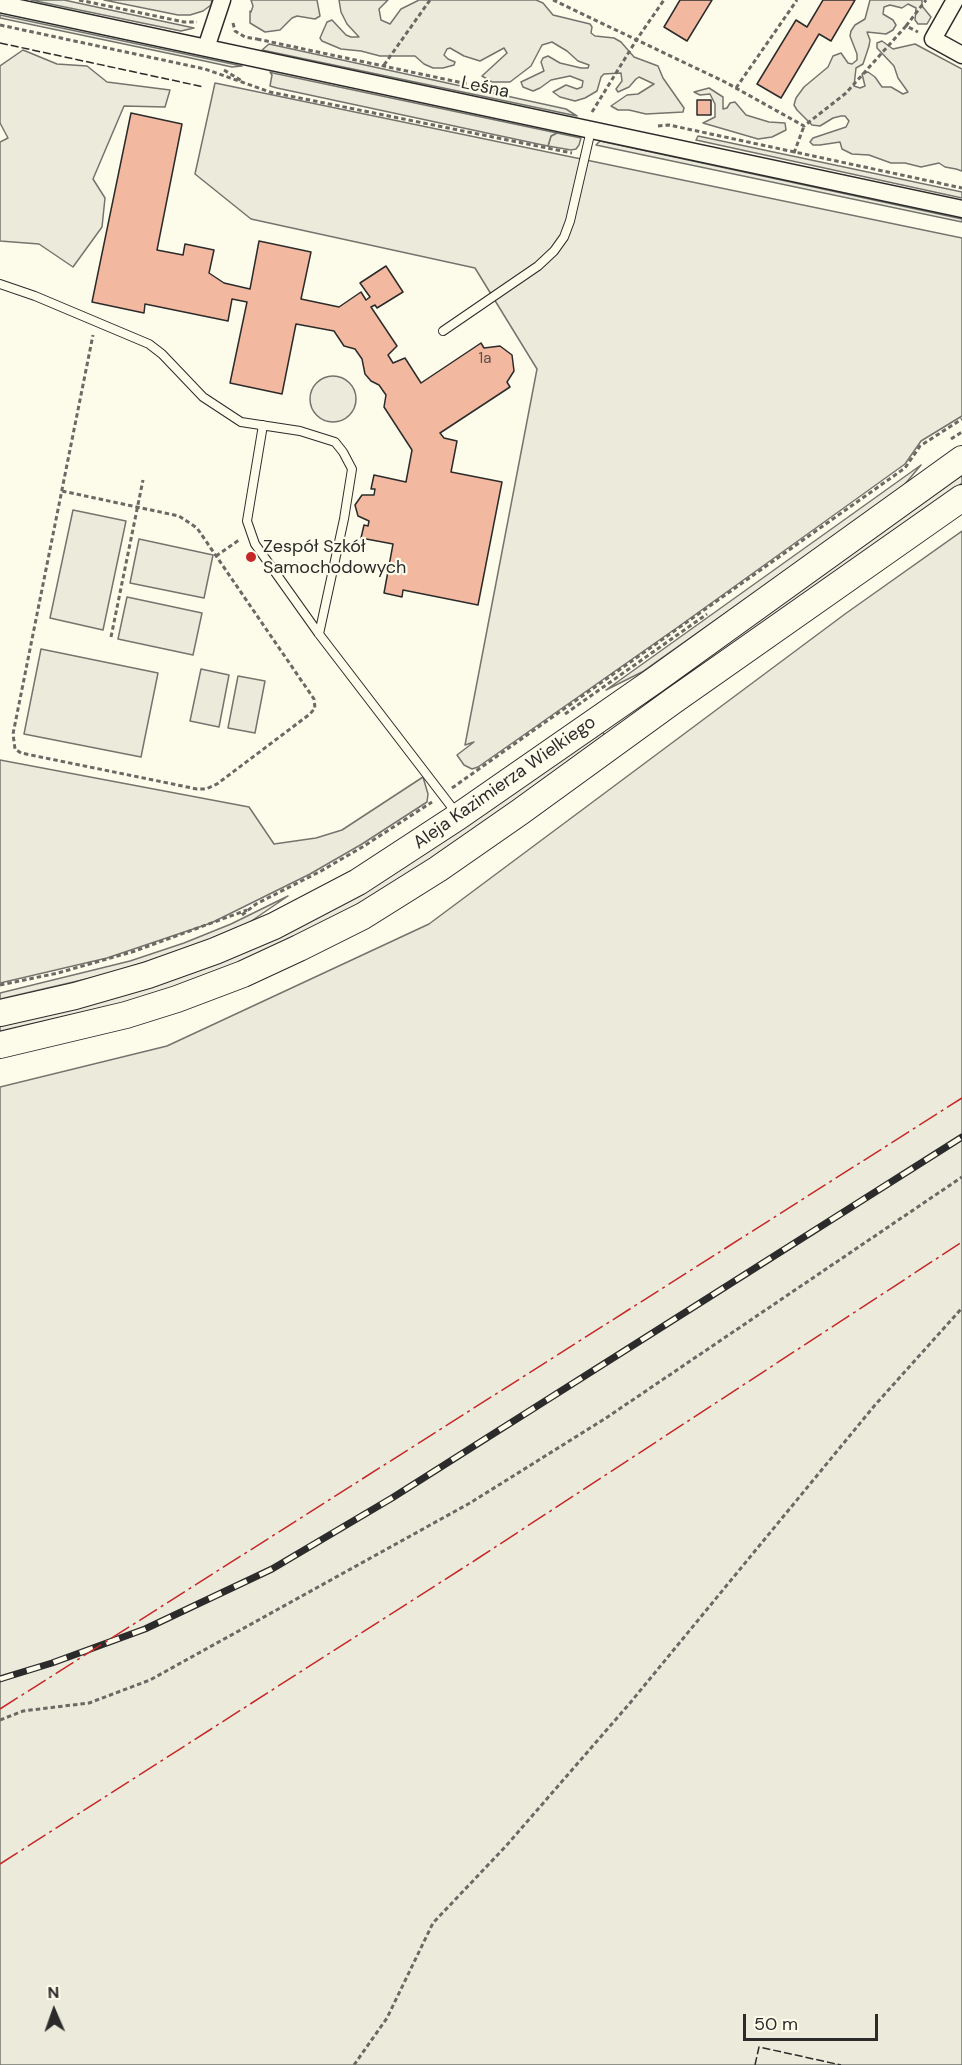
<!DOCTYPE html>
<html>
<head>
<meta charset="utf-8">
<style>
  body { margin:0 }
  #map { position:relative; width:962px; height:2065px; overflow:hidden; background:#fdfbea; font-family:"DM Sans",sans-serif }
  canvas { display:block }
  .north { position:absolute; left:24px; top:1981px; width:60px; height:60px; -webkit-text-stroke:4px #fdfbea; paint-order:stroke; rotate:358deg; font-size:16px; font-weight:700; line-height:24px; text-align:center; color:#2b2b2b }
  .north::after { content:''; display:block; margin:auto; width:21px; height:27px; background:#2b2b2b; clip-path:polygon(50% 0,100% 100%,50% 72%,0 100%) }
  .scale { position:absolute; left:743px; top:2014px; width:135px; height:27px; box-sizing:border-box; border:3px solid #2b2b2b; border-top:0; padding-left:8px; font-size:18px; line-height:21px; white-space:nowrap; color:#2b2b2b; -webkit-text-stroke:4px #fdfbea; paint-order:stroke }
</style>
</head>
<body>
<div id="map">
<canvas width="962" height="2065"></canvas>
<div class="north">N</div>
<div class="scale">50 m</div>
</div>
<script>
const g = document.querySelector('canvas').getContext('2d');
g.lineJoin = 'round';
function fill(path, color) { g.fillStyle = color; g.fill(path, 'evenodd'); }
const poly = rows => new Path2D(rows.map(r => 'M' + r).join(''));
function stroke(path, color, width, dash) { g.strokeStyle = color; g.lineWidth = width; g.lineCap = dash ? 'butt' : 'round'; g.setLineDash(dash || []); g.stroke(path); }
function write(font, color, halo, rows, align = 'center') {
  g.font = font + ' "DM Sans",sans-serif'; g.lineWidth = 4.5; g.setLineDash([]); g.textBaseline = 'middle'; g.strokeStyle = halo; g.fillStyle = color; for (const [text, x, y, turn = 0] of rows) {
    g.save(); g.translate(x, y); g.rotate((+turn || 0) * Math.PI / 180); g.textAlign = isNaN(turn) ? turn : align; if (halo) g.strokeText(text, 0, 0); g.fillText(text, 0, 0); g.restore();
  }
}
const green = poly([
  [31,0,64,0,194,28,181,31,31,0],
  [104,0,212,0,211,5,203,11,190,15,178,15,104,0],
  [251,0,317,0,320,16,315,19,297,16,292,18,280,30,265,32,250,23,250,11,251,12,253,6,251,0],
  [339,0,388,0,379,9,381,20,390,24,401,9,419,0,536,0,543,3,553,15,590,24,592,27,591,33,595,36,614,38,621,42,634,57,658,66,663,78,684,108,683,112,646,114,629,110,618,110,611,106,627,95,638,94,654,84,639,77,636,79,629,87,618,92,616,89,622,81,621,73,604,74,601,77,597,91,585,98,575,101,560,97,553,92,566,85,577,89,582,87,583,81,570,76,551,80,540,88,533,91,523,87,521,82,544,71,541,62,543,58,548,56,560,63,581,68,588,68,589,65,578,61,567,51,552,42,542,45,531,66,510,82,492,82,482,76,507,53,504,48,480,61,464,56,450,48,447,49,444,55,448,59,455,62,454,65,443,68,433,68,424,64,415,56,380,56,361,51,341,49,322,41,320,38,327,22,332,20,346,35,351,37,359,37,347,24,341,12,339,0],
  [870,0,922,0,922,6,931,17,927,24,918,24,915,20,916,8,908,4,902,8,890,5,884,7,883,14,893,20,896,25,893,30,886,34,867,32,870,40,869,46,863,64,856,68,854,86,860,88,865,86,862,74,868,72,875,77,882,87,891,87,903,94,908,92,898,78,894,66,877,48,877,43,882,41,893,49,915,44,962,69,962,171,956,169,945,167,939,163,921,167,905,163,891,163,869,155,852,154,842,149,840,142,820,145,813,145,810,142,813,138,846,127,849,121,845,116,841,116,833,118,820,126,812,125,797,110,794,105,796,98,804,87,828,67,833,56,841,53,848,63,852,64,857,60,857,54,850,36,851,31,855,25,865,19,870,0],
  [0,15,242,66,232,67,186,57,0,18,0,15],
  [269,44,566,109,577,116,262,50,269,44],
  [23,50,57,64,87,66,107,82,170,90,165,107,124,106,93,179,105,198,102,227,73,267,39,244,0,241,0,142,8,138,0,123,0,66,23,50],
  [215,83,962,238,962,416,921,441,905,464,678,627,478,767,472,769,464,765,457,755,474,742,465,745,537,369,475,268,251,219,195,174,215,83],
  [709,88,723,97,723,109,727,108,730,103,735,102,746,115,769,122,785,123,786,130,772,137,758,139,703,123,715,117,715,104,710,94,700,95,694,92,709,88],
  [557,133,581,138,579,145,576,149,571,150,548,146,551,136,557,133],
  [698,136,962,192,962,198,696,140,698,136],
  [600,141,962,219,962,222,596,145,600,141],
  '310 399a23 23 0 1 1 46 0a23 23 0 1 1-46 0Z',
  [921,465,905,484,892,495,642,672,606,690,921,465],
  [962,475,962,483,842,570,667,691,665,687,962,475],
  [73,510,126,521,103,630,50,618,73,510],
  [962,531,962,2065,0,2065,0,1087,167,1046,429,924,845,614,962,531],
  [139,539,213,555,204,598,130,583,139,539],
  [127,597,202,613,193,655,118,639,127,597],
  [41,649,158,673,141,757,24,734,41,649],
  [201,669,229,675,219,727,190,721,201,669],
  [238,676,265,681,255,733,228,728,238,676],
  [600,729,607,738,476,831,334,921,167,994,0,1036,0,1024,239,954,600,729],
  [0,760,249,807,274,844,316,838,342,830,423,777,428,794,427,802,362,844,310,874,211,923,107,958,0,983,0,760],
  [288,896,247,924,195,946,108,974,0,999,0,993,130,961,184,943,231,924,288,896]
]);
fill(green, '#ecebdb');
stroke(green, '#74746e', 1.5);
const parking = poly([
  [270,72,273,73,557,133,551,136,548,146,538,144,277,88,270,86,272,75,270,72]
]);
fill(parking, '#eceadb');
stroke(parking, '#74746e', 1.5);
const building = poly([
  [680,0,712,0,687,41,664,27,680,0],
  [823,0,855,0,831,41,819,34,781,98,757,84,796,20,807,27,823,0],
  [697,100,711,100,711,115,697,115,697,100],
  [131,113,182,124,157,250,183,255,185,244,214,250,209,273,224,283,250,289,259,241,311,252,301,299,339,307,361,292,366,300,370,297,360,283,386,266,403,292,377,308,375,305,371,307,397,346,388,355,393,363,405,358,421,383,481,343,484,348,500,346,512,355,514,371,507,382,510,387,440,433,444,438,457,441,451,472,502,482,478,605,403,590,402,597,384,593,393,544,361,538,364,525,368,526,369,521,358,516,355,505,362,495,374,495,375,489,371,489,374,475,406,482,412,450,384,407,386,395,379,385,371,381,365,374,362,359,355,349,344,346,334,331,296,324,282,394,230,383,247,302,232,299,228,321,145,304,144,313,92,302,131,113]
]);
fill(building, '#f2b8a0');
stroke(building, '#2b2b2b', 1.5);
const service = poly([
  [0,284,35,296,149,344,162,354,203,397,241,422,300,431,335,442,343,452,352,469,344,519,319,634],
  [443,331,538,266,554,251,564,237,570,221,591,130],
  [263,425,247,521,255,544,319,634,457,814]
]);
const minor = poly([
  [955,0,933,39,962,55],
  [0,4,962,209],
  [206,48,222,0]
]);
const primary = poly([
  [0,1013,75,996,148,975,215,951,274,926,358,882,459,816,655,680,962,459],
  [0,1045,126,1015,177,999,243,974,299,948,363,916,438,869,520,812,673,701,962,498]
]);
stroke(service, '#2b2b2b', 10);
stroke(minor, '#2b2b2b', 19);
stroke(primary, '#2b2b2b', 28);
stroke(poly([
  [79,0,184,22,197,22],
  [553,0,725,82,804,126,846,93,906,26,918,32],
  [233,23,235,31,245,37,257,39],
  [0,25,205,69,270,92,572,153],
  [906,26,926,0],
  [257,39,505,92],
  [384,65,430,0],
  [224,70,242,81],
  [736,88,797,0],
  [592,112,637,39,664,0],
  [658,126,669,125,962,188],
  [794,153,804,126],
  [951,439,962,432],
  [62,491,179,516,197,528,314,699,315,708,310,714,217,784,206,789,197,789,21,753,15,749,13,734,93,335],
  [216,556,239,540],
  [111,637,143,480],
  [565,714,707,614],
  [452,788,905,468,920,446,962,419],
  [242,915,256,904,321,871,364,846,432,802],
  [0,985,58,973,135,951,247,910],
  [0,1720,23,1711,89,1703,150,1680,470,1503,606,1418,962,1177],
  [354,2065,387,2018,433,1923,506,1846,630,1703,875,1405,962,1308]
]), '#6a6964', 3, [4.5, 3]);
stroke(service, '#fdfbea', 8);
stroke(minor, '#fdfbea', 16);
stroke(primary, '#fdfbea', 26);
const rail = poly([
  [0,1679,52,1663,145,1629,272,1569,392,1498,962,1137]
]);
stroke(rail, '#2b2b2b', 7);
stroke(rail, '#fdfbea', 4.5, [14]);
stroke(poly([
  [0,43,204,87],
  [755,2065,759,2047,841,2065]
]), '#2b2b2b', 1.5, [8, 3]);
stroke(poly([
  [0,1709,962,1098],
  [0,1864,477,1559,962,1242]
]), '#c62828', 1.5, [21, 4.5, 3, 4.5]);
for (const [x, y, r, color] of [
  [251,557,6,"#c62828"]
]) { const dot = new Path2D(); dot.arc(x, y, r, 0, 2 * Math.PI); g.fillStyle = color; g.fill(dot); stroke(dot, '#fdfbea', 2); }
write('15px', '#5d4e48', null, [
  ["1a",485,359]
]);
write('18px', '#2b2b2b', '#fdfbea', [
  ["Leśna",485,88,12],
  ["Aleja Kazimierza Wielkiego",505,783,-35]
]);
write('18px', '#2b2b2b', '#fdfbea', [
  ["Zespół Szkół",263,547],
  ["Samochodowych",263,568]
], 'left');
</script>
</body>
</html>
